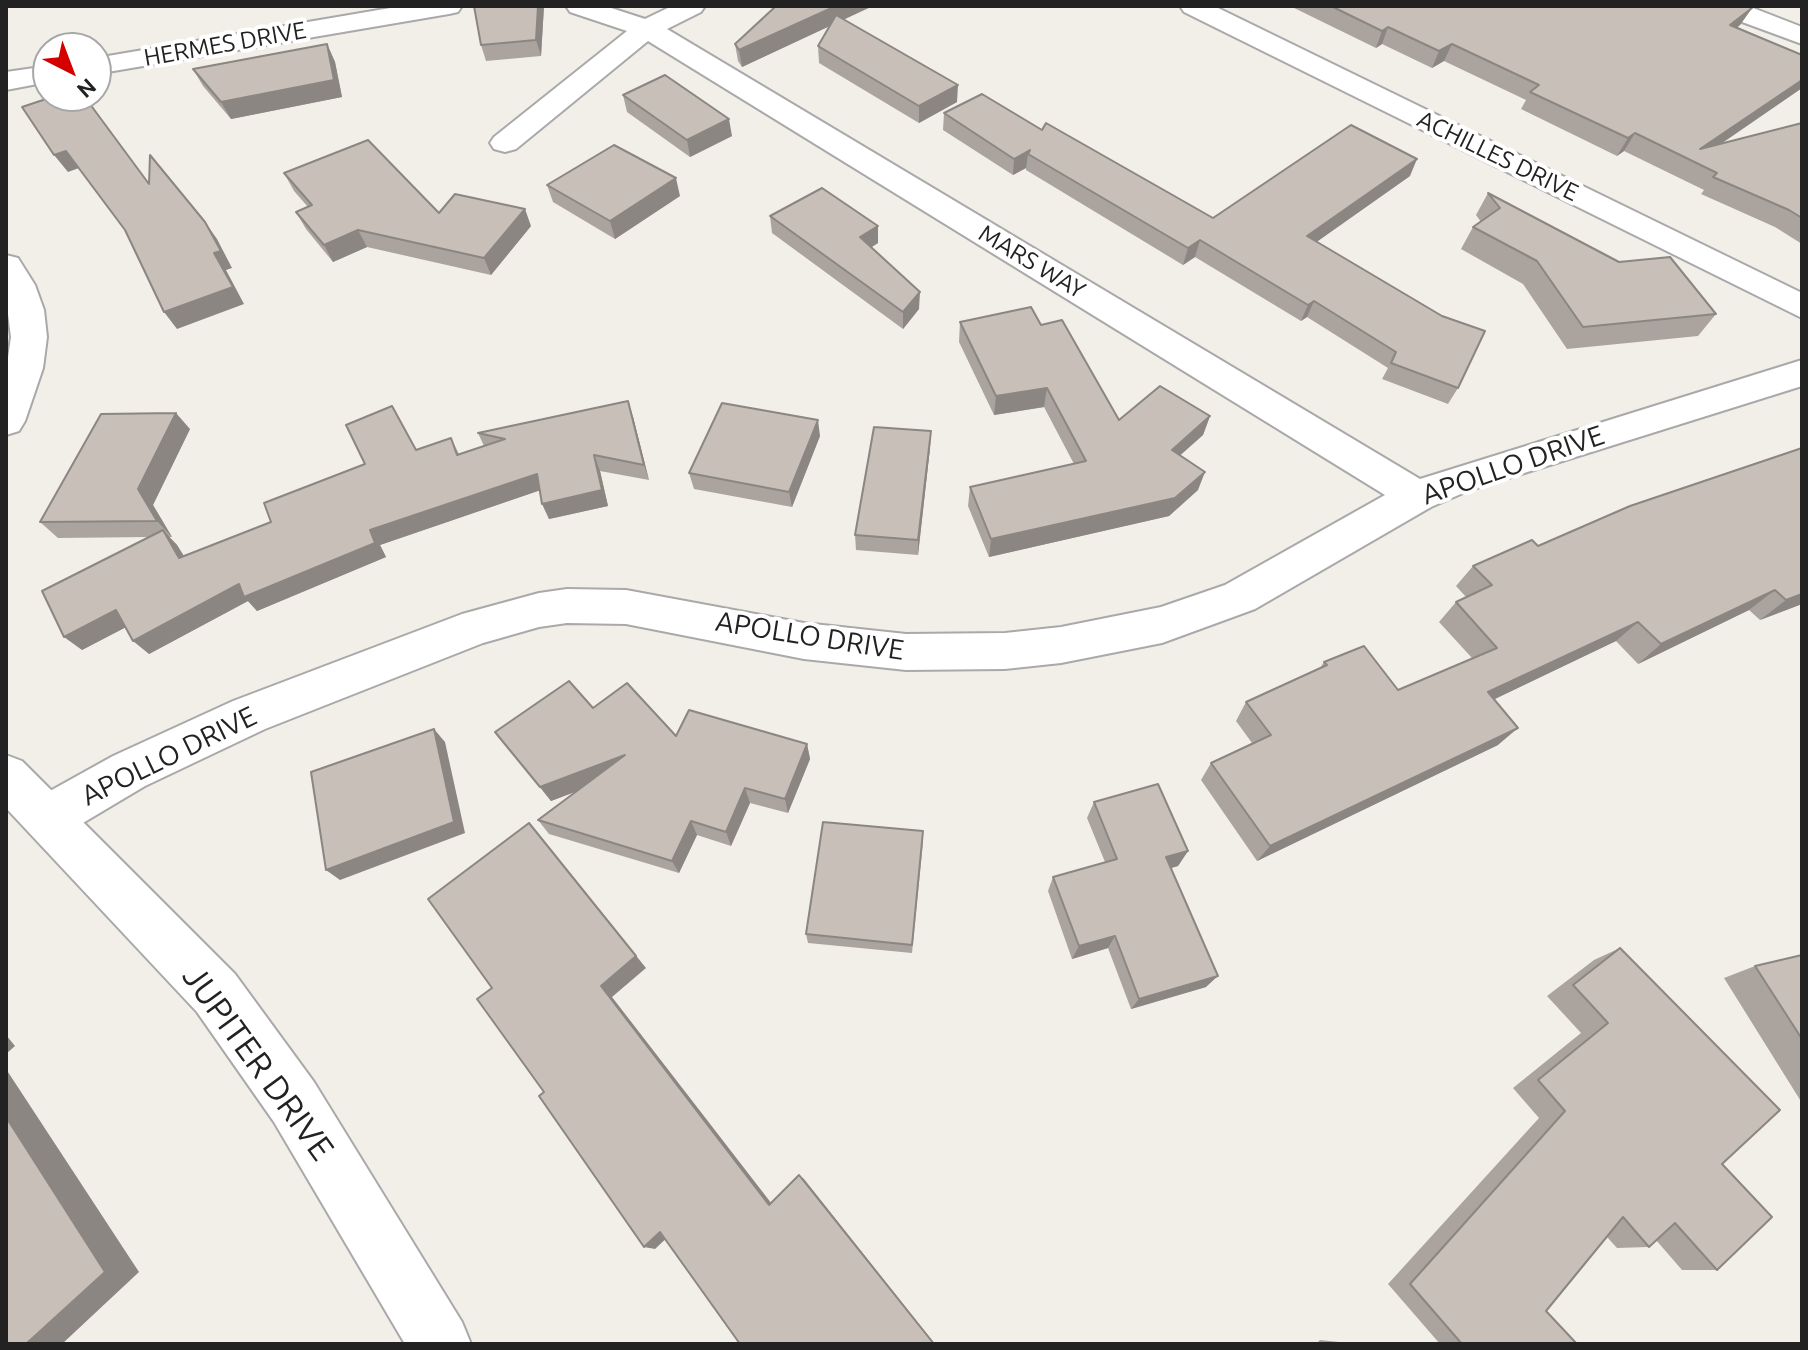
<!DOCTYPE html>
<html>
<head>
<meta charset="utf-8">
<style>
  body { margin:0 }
  #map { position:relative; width:1808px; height:1350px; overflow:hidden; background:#f2efe9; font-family:Ubuntu,sans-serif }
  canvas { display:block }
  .frame { position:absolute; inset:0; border:8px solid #222; pointer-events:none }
  .north { position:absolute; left:32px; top:32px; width:80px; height:80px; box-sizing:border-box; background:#fff; border:2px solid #a7a7a7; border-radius:50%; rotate:138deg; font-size:22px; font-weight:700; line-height:32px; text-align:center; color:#222 }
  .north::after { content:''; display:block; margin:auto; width:28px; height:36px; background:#d40000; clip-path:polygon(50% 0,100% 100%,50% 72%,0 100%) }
</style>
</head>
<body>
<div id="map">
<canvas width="1808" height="1350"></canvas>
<div class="frame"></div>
<div class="north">N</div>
</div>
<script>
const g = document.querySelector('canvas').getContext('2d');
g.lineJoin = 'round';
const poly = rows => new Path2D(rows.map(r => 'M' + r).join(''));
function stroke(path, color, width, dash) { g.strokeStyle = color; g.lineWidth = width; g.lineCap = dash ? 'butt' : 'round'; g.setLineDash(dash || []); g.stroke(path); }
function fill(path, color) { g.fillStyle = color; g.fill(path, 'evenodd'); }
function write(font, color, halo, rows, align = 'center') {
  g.font = font + ' Ubuntu,sans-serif'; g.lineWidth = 8; g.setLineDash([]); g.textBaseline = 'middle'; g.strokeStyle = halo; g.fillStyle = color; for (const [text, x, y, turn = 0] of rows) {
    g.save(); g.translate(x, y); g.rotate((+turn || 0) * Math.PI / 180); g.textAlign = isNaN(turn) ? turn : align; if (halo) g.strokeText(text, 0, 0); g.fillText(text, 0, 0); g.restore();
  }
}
const minor = poly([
  [402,6,462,6,458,12,449,14,96,74,96,58,402,6],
  [566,6,605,6,645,19,672,6,705,6,701,12,667,29,1420,479,1802,360,1802,386,1470,490,1431,507,1255,609,1162,643,1061,663,1005,669,906,670,804,659,626,624,567,623,539,627,483,643,265,729,145,786,66,833,49,839,32,833,25,817,32,801,113,756,233,701,462,614,539,593,567,589,626,590,804,623,906,634,1005,633,1061,627,1161,607,1225,585,1385,495,648,41,516,149,505,152,494,149,490,143,494,137,627,31,570,12,566,6],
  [1180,6,1214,6,1802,293,1802,318,1184,12,1180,6],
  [1711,6,1748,6,1802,27,1802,44,1715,12,1711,6],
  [48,66,48,82,6,90,6,72,48,66]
]);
const tertiary = poly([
  [6,255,18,258,35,285,44,310,47,337,43,368,25,421,19,431,6,435,6,371,11,337,6,299,6,255],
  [6,755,22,761,235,974,314,1082,462,1322,471,1344,405,1344,274,1122,197,1012,6,808,6,755]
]);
stroke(minor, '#a9a9a9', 4);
stroke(tertiary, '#a9a9a9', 4);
fill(minor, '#fff');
fill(tertiary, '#fff');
fill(poly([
  [544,6,541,56,486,61,481,45],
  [1290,6,1747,6,1752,8,1740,25,1737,27,1802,55,1802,88,1721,144,1802,123,1802,244,1775,227,1701,194,1704,190,1624,151,1617,156,1521,109,1526,100,1444,61,1432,68,1382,44,1376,48],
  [844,20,957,102,919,123,819,63,818,46,829,26,742,67,738,61,735,44],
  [327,44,335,62,342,97,231,119,203,86,193,69],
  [623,95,732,136,690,157,627,112],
  [944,113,1042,130,1213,218,1410,176,1316,242,1458,388,1448,404,1382,379,1388,368,1307,317,1301,321,1195,257,1183,265,1026,170,1026,168,1013,175,943,130],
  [284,173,439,213,531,226,491,275,367,247,333,262,306,229,296,212,308,207,294,191],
  [547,185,680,196,615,239,553,202],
  [1488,193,1716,314,1698,336,1567,349,1523,284,1461,249,1473,227,1481,222,1476,215],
  [770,216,878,243,871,247,919,309,903,329,772,233],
  [960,322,1041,325,1119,420,1210,416,1203,435,1180,455,1198,490,1169,516,989,557,968,506,970,487,1074,464,1044,407,994,415,959,342],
  [633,417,649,480,600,471,608,506,549,519,540,490,380,545,386,557,257,611,248,601,149,654,126,627,82,650,150,537,58,538,40,522,190,429,153,505,172,537,169,537,177,545,184,556,271,522,417,449,451,438,459,454,484,446,478,433],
  [931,431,930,448,918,555,856,550,855,535],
  [820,436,792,507,694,489,689,473],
  [1630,506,1802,604,1760,620,1749,610,1638,664,1616,641,1494,699,1498,745,1257,861,1201,780,1211,763,1252,743,1236,721,1246,702,1320,668,1324,662,1398,690,1472,658,1439,622,1456,602,1466,597,1456,586,1473,566,1538,546],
  [593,708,676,736,807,744,810,759,788,813,750,803,731,846,697,835,679,873,549,834,538,820,577,791,551,801,495,732],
  [1094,802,1188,851,1178,866,1171,868,1206,987,1131,1009,1108,948,1072,959,1048,891,1053,877,1105,862,1087,818],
  [923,842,912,953,808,943,806,934],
  [1620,948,1722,1164,1717,1270,1682,1270,1656,1240,1649,1247,1617,1248,1607,1237,1546,1311,1577,1344,1440,1344,1388,1284,1539,1118,1513,1088,1581,1033,1547,996,1594,960],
  [1802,955,1802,1103,1724,978,1755,966],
  [1320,1340,1339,1342,1340,1344,1316,1344]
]), '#aba49e');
fill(poly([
  [538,6,544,6,541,56,536,40],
  [836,6,873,6,742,67,739,50],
  [1752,8,1740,25,1719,42,1730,25],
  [1388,27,1382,44,1376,48,1382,31],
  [327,44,335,62,342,97,231,119,221,102],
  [1452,44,1444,61,1432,68,1439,51],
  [1802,80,1802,88,1694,162,1700,149],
  [958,85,957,102,919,123,919,106],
  [729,119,732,136,690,157,687,140],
  [1635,133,1624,151,1617,156,1628,138],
  [1030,150,1028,154,1026,168,1013,175,1014,159],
  [66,151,79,168,68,172,54,155],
  [1417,159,1410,176,1301,253,1307,236],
  [676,178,680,196,615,239,610,221],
  [525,209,531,226,491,275,484,258],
  [205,222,217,239,232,268,226,270,244,304,177,329,164,312,214,253],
  [878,226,878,243,861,254,860,237],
  [358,230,367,247,333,262,324,245],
  [1200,240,1195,257,1183,265,1188,248],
  [920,292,919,309,903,329,903,312],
  [1314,301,1307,317,1301,321,1308,305],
  [1047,388,1044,407,994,415,996,396],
  [628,401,633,417,649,480,644,465],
  [176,413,190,429,153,505,172,537,157,521,138,489],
  [1210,416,1203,435,1166,468,1172,450],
  [818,420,820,436,792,507,789,492],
  [931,431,930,448,918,555,918,540],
  [594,455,600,471,608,506,549,519,542,504],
  [1205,472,1198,490,1169,516,989,557,991,539],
  [537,474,544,489,380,545,386,557,257,611,248,601,149,654,133,641,239,584,370,530],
  [163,530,177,545,194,573,179,558],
  [1775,590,1749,610,1638,664,1661,644],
  [1802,594,1802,604,1760,620,1786,600],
  [116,610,132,624,82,650,64,637],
  [1638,622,1616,641,1470,711,1488,692],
  [1518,728,1498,745,1257,861,1270,846],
  [434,729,445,742,465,833,340,880,326,870],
  [807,744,810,759,788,813,785,799],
  [625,755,633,770,551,801,540,787],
  [745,788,750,803,731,846,726,832],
  [691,821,697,835,679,873,672,861],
  [529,823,646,968,612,997,775,1208,769,1205,601,986],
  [1188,851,1178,866,1157,872,1166,857],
  [1115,936,1108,948,1072,959,1079,946],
  [1218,976,1206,987,1131,1009,1139,999],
  [6,1035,15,1046,6,1054],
  [6,1069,139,1272,62,1344,26,1344,6,1117],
  [799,1175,804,1179,935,1344,934,1344],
  [660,1232,671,1234,655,1249,644,1247]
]), '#8b8681');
const building = poly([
  [474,6,538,6,536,40,481,45,474,6],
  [776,6,836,6,739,50,735,44,776,6],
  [1331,6,1747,6,1752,8,1730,25,1802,55,1802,80,1700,149,1802,123,1802,218,1789,210,1713,177,1717,173,1635,133,1628,138,1530,92,1539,85,1452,44,1439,51,1388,27,1382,31,1331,6],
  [836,15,958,85,919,106,818,46,836,15],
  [327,44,334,80,221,102,193,69,327,44],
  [665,75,729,119,687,140,623,95,665,75],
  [982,94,1042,130,1046,123,1213,218,1351,125,1417,159,1307,236,1442,316,1485,331,1458,388,1391,363,1396,352,1314,301,1308,305,1200,240,1188,248,1028,154,1030,150,1014,159,944,113,982,94],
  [55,96,84,96,149,184,150,155,205,222,221,251,214,253,233,287,164,312,125,230,66,151,54,155,22,107,55,96],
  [368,140,439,213,455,194,525,209,484,258,358,230,324,245,296,212,312,205,284,173,368,140],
  [614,145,676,178,610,221,547,185,614,145],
  [822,188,878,226,860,237,920,292,903,312,770,216,822,188],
  [1488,193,1619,262,1670,257,1716,314,1583,327,1537,261,1473,227,1500,208,1488,193],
  [1031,307,1041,325,1062,320,1119,420,1160,386,1210,416,1172,450,1205,472,1175,498,991,539,970,487,1086,461,1047,388,996,396,960,322,1031,307],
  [628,401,644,465,594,455,602,490,542,504,537,474,370,530,375,543,244,597,239,584,133,641,116,610,64,637,42,591,163,530,179,558,271,522,264,503,365,464,346,425,392,406,416,450,451,438,457,455,505,439,478,433,628,401],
  [722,403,818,420,789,492,689,473,722,403],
  [176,413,138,489,157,521,40,522,101,414,176,413],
  [874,427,931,431,918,540,855,535,874,427],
  [1802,448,1802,594,1786,600,1775,590,1661,644,1638,622,1488,692,1518,728,1270,846,1211,763,1271,735,1246,702,1327,665,1324,662,1364,646,1398,690,1497,648,1456,602,1492,585,1473,566,1532,540,1538,546,1630,506,1802,448],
  [569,681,593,708,627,683,676,736,689,710,807,744,785,799,745,788,726,832,691,821,672,861,538,820,625,755,540,787,495,732,569,681],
  [434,729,454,822,326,870,311,772,434,729],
  [1158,784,1188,851,1166,857,1218,976,1139,999,1115,936,1079,946,1053,877,1117,859,1094,802,1158,784],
  [823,822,923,831,912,945,806,934,823,822],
  [529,823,636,956,601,986,769,1205,799,1175,934,1344,740,1344,660,1232,644,1247,539,1096,544,1092,477,999,492,988,428,899,529,823],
  [1620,948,1780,1110,1722,1164,1772,1217,1717,1270,1675,1223,1649,1247,1623,1217,1546,1311,1577,1344,1462,1344,1410,1284,1565,1111,1538,1080,1608,1023,1573,985,1620,948],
  [1802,955,1802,1039,1755,966,1802,955],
  [6,1117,105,1272,26,1344,6,1344,6,1117]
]);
fill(building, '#c7bfb8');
stroke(building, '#8b8681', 2);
write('24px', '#222', '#fff', [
  ["HERMES DRIVE",225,44,-10],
  ["ACHILLES DRIVE",1498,156,26],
  ["MARS WAY",1032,262,31]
]);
write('28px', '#222', '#fff', [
  ["APOLLO DRIVE",1513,465,-19],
  ["APOLLO DRIVE",810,636,9],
  ["APOLLO DRIVE",169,756,-26]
]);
write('34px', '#222', '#fff', [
  ["JUPITER DRIVE",258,1063,54]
]);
</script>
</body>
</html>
